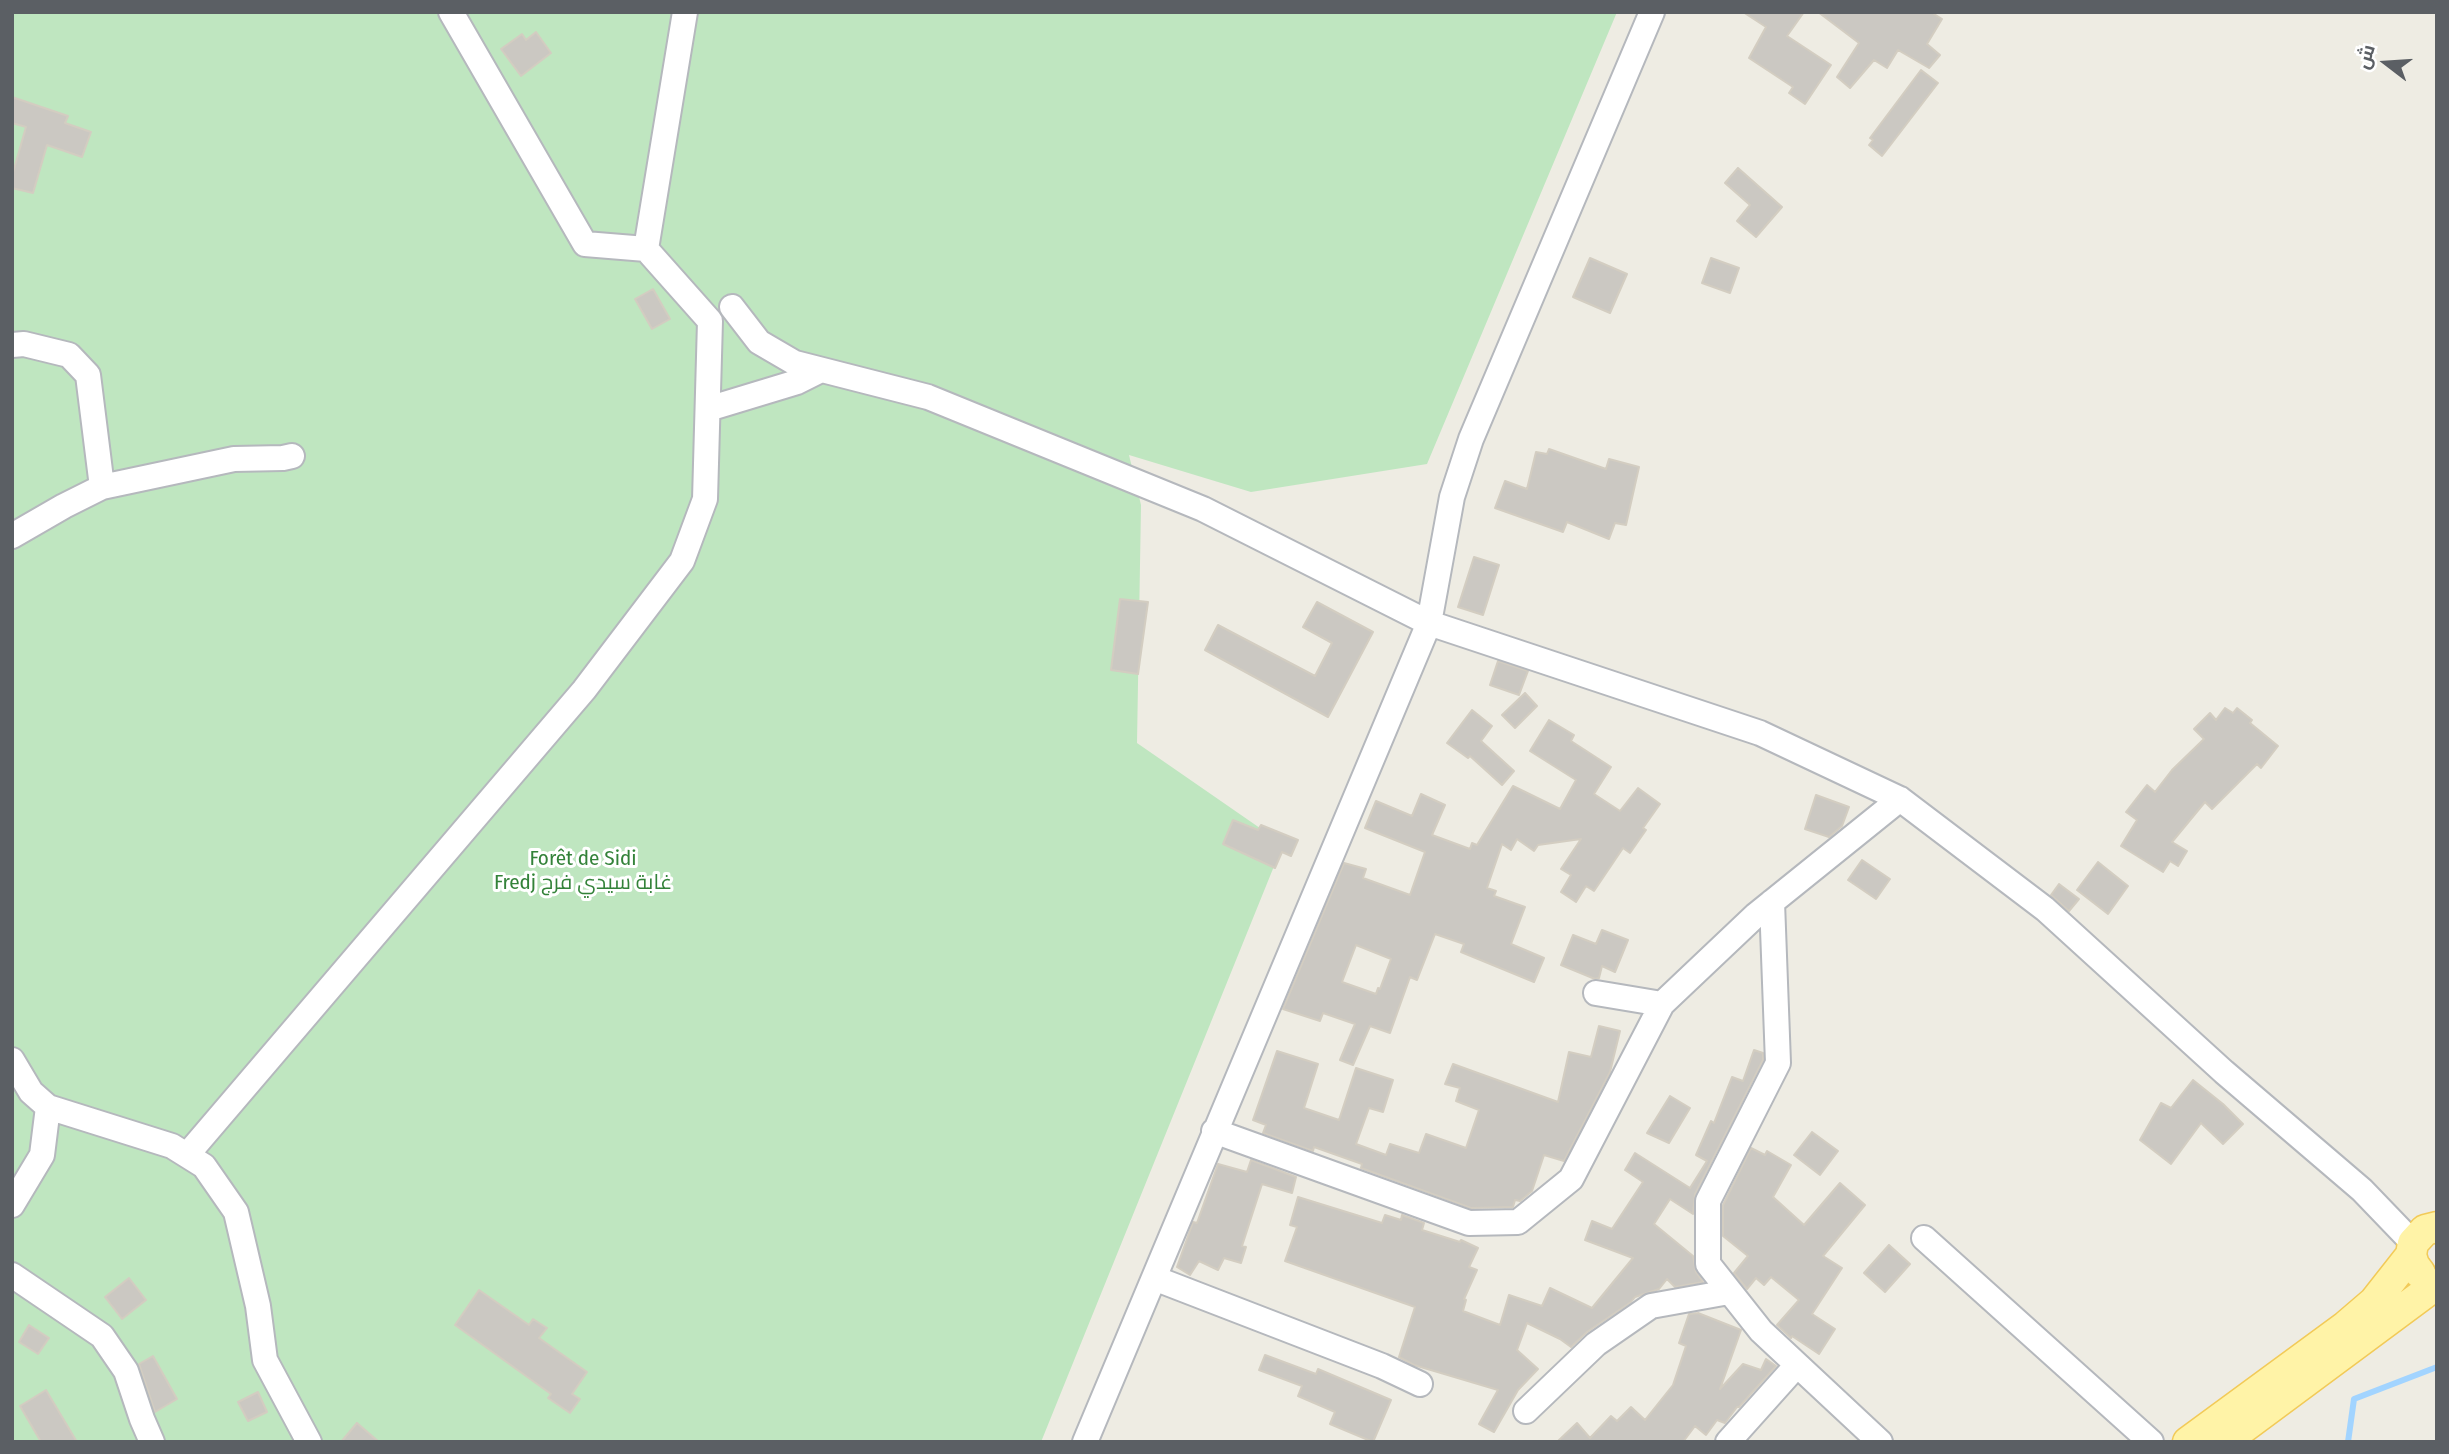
<!DOCTYPE html>
<html>
<head>
<meta charset="utf-8">
<style>
  body { margin:0 }
  #map { position:relative; width:2449px; height:1454px; overflow:hidden; background:#eeece3; font-family:"Fira Sans Condensed",Cairo,sans-serif }
  canvas { display:block }
  .frame { position:absolute; inset:0; border:14px solid #5b5f64; pointer-events:none }
  .north { position:absolute; left:2351px; top:28px; width:70px; height:70px; -webkit-text-stroke:5px #fff; paint-order:stroke; rotate:287deg; font-size:19px; font-weight:700; line-height:28px; text-align:center; color:#5b5f64 }
  .north::after { content:''; display:block; margin:auto; width:24px; height:32px; background:#5b5f64; clip-path:polygon(50% 0,100% 100%,50% 72%,0 100%) }
</style>
</head>
<body>
<div id="map">
<canvas width="2449" height="1454"></canvas>
<div class="frame"></div>
<div class="north">ش</div>
</div>
<script>
const g = document.querySelector('canvas').getContext('2d');
g.lineJoin = 'round';
function fill(path, color) { g.fillStyle = color; g.fill(path, 'evenodd'); }
const poly = rows => new Path2D(rows.map(r => 'M' + r).join(''));
function stroke(path, color, width, dash) { g.strokeStyle = color; g.lineWidth = width; g.lineCap = dash ? 'butt' : 'round'; g.setLineDash(dash || []); g.stroke(path); }
function write(font, color, halo, rows, align = 'center') {
  g.font = font + ' "Fira Sans Condensed",Cairo,sans-serif'; g.lineWidth = 6; g.setLineDash([]); g.textBaseline = 'middle'; g.strokeStyle = halo; g.fillStyle = color; for (const [text, x, y, turn = 0] of rows) {
    g.save(); g.translate(x, y); g.rotate((+turn || 0) * Math.PI / 180); g.textAlign = isNaN(turn) ? turn : align; if (halo) g.strokeText(text, 0, 0); g.fillText(text, 0, 0); g.restore();
  }
}
fill(poly([
  [12,12,1617,12,1427,464,1251,492,1129,455,1141,505,1137,743,1283,844,1041,1442,12,1442]
]), '#bfe6c0');
stroke(poly([
  [2348,1442,2354,1399,2437,1367]
]), '#a2d4ff', 6);
const building = poly([
  [1743,12,1804,12,1787,36,1831,65,1805,104,1789,93,1793,87,1749,58,1766,27,1743,12],
  [1818,12,1931,12,1942,19,1927,44,1940,55,1929,68,1898,50,1887,68,1874,60,1850,88,1837,77,1859,43,1818,12],
  [536,32,551,53,521,76,501,49,522,34,526,40,536,32],
  [1921,70,1938,83,1882,156,1869,145,1873,140,1870,138,1921,70],
  [12,97,68,116,65,123,91,132,82,157,47,145,33,193,12,188,12,176,26,127,12,123,12,97],
  [1738,168,1782,207,1756,237,1737,221,1750,205,1725,183,1738,168],
  [1590,258,1627,274,1610,313,1573,297,1590,258],
  [1711,258,1739,268,1730,293,1702,283,1711,258],
  [653,289,670,319,652,329,635,299,653,289],
  [1549,449,1606,469,1609,459,1639,467,1626,525,1615,523,1609,539,1567,522,1563,532,1495,508,1505,481,1527,489,1536,452,1547,454,1549,449],
  [1474,557,1499,565,1483,615,1458,607,1474,557],
  [1120,599,1148,602,1138,674,1111,670,1120,599],
  [1317,602,1373,632,1328,717,1205,650,1218,625,1315,676,1332,643,1303,627,1317,602],
  [1498,661,1528,671,1519,695,1490,685,1498,661],
  [1525,693,1537,706,1515,728,1502,715,1525,693],
  [2225,708,2233,713,2237,708,2252,720,2250,723,2278,746,2261,768,2257,764,2212,809,2205,802,2172,842,2187,851,2178,866,2170,861,2163,872,2121,846,2137,820,2126,812,2147,785,2155,792,2172,770,2204,739,2194,729,2210,713,2216,720,2225,708],
  [1472,710,1492,726,1481,741,1514,771,1502,785,1470,756,1468,758,1447,743,1472,710],
  [1549,720,1574,735,1571,741,1611,767,1594,794,1620,811,1638,788,1660,804,1643,828,1646,830,1630,853,1623,848,1594,891,1586,886,1576,902,1561,892,1571,875,1561,869,1581,839,1538,845,1534,851,1517,839,1511,850,1502,844,1487,888,1496,891,1494,896,1525,907,1511,944,1544,958,1534,982,1461,952,1464,944,1435,934,1417,980,1410,977,1390,1033,1370,1026,1353,1065,1340,1060,1355,1024,1323,1013,1320,1021,1283,1009,1344,863,1366,869,1363,878,1410,895,1425,852,1365,828,1376,801,1412,816,1421,794,1445,805,1432,835,1470,849,1472,843,1477,845,1513,786,1560,809,1576,780,1530,751,1549,720],
  [1356,945,1391,959,1380,989,1378,988,1376,994,1342,982,1356,945],
  [1816,795,1849,807,1842,826,1829,837,1805,829,1816,795],
  [1233,820,1258,830,1261,825,1298,840,1291,856,1282,852,1275,868,1223,844,1233,820],
  [1862,860,1890,879,1876,899,1848,880,1862,860],
  [2098,862,2128,886,2108,914,2077,890,2098,862],
  [2059,884,2079,899,2069,911,2051,895,2059,884],
  [1602,930,1628,940,1615,972,1602,966,1599,978,1595,979,1561,965,1573,935,1596,944,1602,930],
  [1599,1026,1620,1031,1610,1072,1564,1161,1544,1155,1532,1191,1520,1201,1515,1200,1513,1207,1471,1208,1361,1168,1362,1164,1314,1147,1313,1151,1263,1133,1266,1125,1253,1120,1277,1051,1318,1064,1304,1108,1339,1120,1356,1068,1393,1080,1383,1112,1369,1108,1356,1144,1386,1155,1390,1144,1419,1153,1426,1134,1466,1148,1479,1110,1456,1101,1460,1088,1445,1084,1453,1064,1558,1102,1569,1052,1591,1057,1599,1026],
  [1754,1050,1763,1053,1763,1060,1695,1194,1693,1214,1670,1199,1654,1224,1693,1256,1696,1272,1703,1282,1675,1287,1667,1279,1659,1289,1635,1297,1631,1302,1587,1332,1571,1347,1560,1339,1527,1323,1517,1350,1538,1369,1518,1390,1494,1432,1479,1424,1498,1390,1414,1365,1399,1357,1415,1307,1285,1261,1297,1227,1290,1225,1298,1197,1382,1223,1385,1215,1401,1220,1402,1215,1424,1223,1422,1230,1460,1242,1461,1240,1478,1248,1469,1267,1477,1270,1464,1299,1466,1300,1463,1311,1500,1325,1509,1295,1542,1306,1550,1288,1592,1308,1633,1258,1585,1240,1592,1221,1612,1229,1643,1182,1625,1170,1635,1153,1690,1188,1707,1161,1696,1155,1711,1121,1714,1123,1732,1077,1743,1081,1754,1050],
  [2193,1080,2223,1104,2243,1124,2223,1144,2201,1123,2171,1164,2140,1140,2161,1103,2171,1108,2193,1080],
  [1670,1096,1690,1108,1669,1143,1647,1133,1670,1096],
  [1812,1132,1838,1151,1820,1175,1794,1155,1812,1132],
  [1751,1148,1765,1155,1767,1151,1791,1165,1773,1197,1804,1225,1840,1183,1865,1205,1823,1256,1842,1268,1812,1314,1835,1329,1819,1354,1792,1336,1791,1338,1777,1325,1799,1300,1771,1277,1764,1285,1756,1278,1747,1289,1734,1273,1748,1256,1723,1236,1723,1205,1751,1148],
  [1251,1160,1296,1177,1292,1193,1262,1184,1242,1246,1246,1247,1241,1263,1224,1258,1218,1270,1199,1261,1190,1275,1177,1267,1193,1222,1197,1223,1218,1164,1247,1172,1251,1160],
  [1889,1245,1910,1264,1885,1292,1864,1273,1889,1245],
  [129,1278,146,1300,122,1319,105,1297,129,1278],
  [479,1290,529,1325,533,1319,547,1328,539,1338,587,1372,572,1394,580,1399,570,1413,548,1398,551,1394,455,1325,479,1290],
  [1698,1313,1741,1330,1720,1389,1743,1364,1761,1370,1766,1359,1776,1366,1739,1407,1737,1407,1725,1423,1717,1420,1706,1435,1695,1426,1683,1442,1557,1442,1577,1423,1590,1438,1611,1416,1617,1421,1631,1407,1645,1420,1673,1385,1686,1346,1679,1343,1689,1314,1698,1313],
  [29,1325,49,1338,38,1354,19,1342,29,1325],
  [1265,1355,1316,1374,1318,1369,1391,1400,1373,1442,1330,1424,1335,1412,1298,1396,1302,1386,1259,1370,1265,1355],
  [153,1356,177,1399,155,1412,139,1364,153,1356],
  [46,1390,77,1442,41,1442,20,1406,46,1390],
  [258,1392,267,1412,248,1421,238,1402,258,1392],
  [357,1423,379,1442,341,1442,357,1423]
]);
fill(building, '#cbc8c2');
stroke(building, '#d3cdc1', 2);
const minor = poly([
  [451,12,585,244,646,249],
  [732,307,759,342,795,363,928,397,1203,509,1429,623,1760,733,1900,799,2045,909,2224,1072,2362,1190,2413,1243],
  [12,345,24,344,69,355,88,375,102,487,234,459,283,458,292,456],
  [708,409,797,382,821,370],
  [12,536,64,506,102,487],
  [1772,902,1778,1063,1708,1201,1708,1264,1761,1331,1880,1442],
  [1596,993,1662,1004,1756,915,1900,799],
  [12,1060,31,1092,48,1107],
  [1214,1131,1469,1223,1518,1222,1571,1179,1662,1004],
  [187,1155,584,690,682,561,705,499,710,321,646,249,685,12],
  [12,1205,42,1155,48,1107,172,1146,204,1166,236,1212,258,1306,265,1360,309,1442],
  [1924,1238,2151,1442],
  [12,1275,102,1336,126,1371,142,1419,152,1442],
  [1154,1278,1382,1366,1420,1384],
  [1526,1411,1596,1344,1651,1306,1729,1292],
  [1085,1442,1429,623,1452,497,1471,439,1652,12],
  [1728,1442,1797,1365]
]);
const major = poly([
  [2420,1273,2414,1265,2411,1255,2413,1243,2425,1230,2437,1227],
  [2188,1442,2346,1326,2374,1302,2411,1255],
  [2224,1442,2437,1284]
]);
stroke(minor, '#b5b8bd', 28);
stroke(major, '#f2ca58', 33);
stroke(minor, '#fff', 24);
stroke(major, '#fff3a7', 30);
write('21px', '#338239', '#fff', [
  ["Forêt de Sidi",583,859],
  ["Fredj غابة سيدي فرج",583,883]
]);
</script>
</body>
</html>
